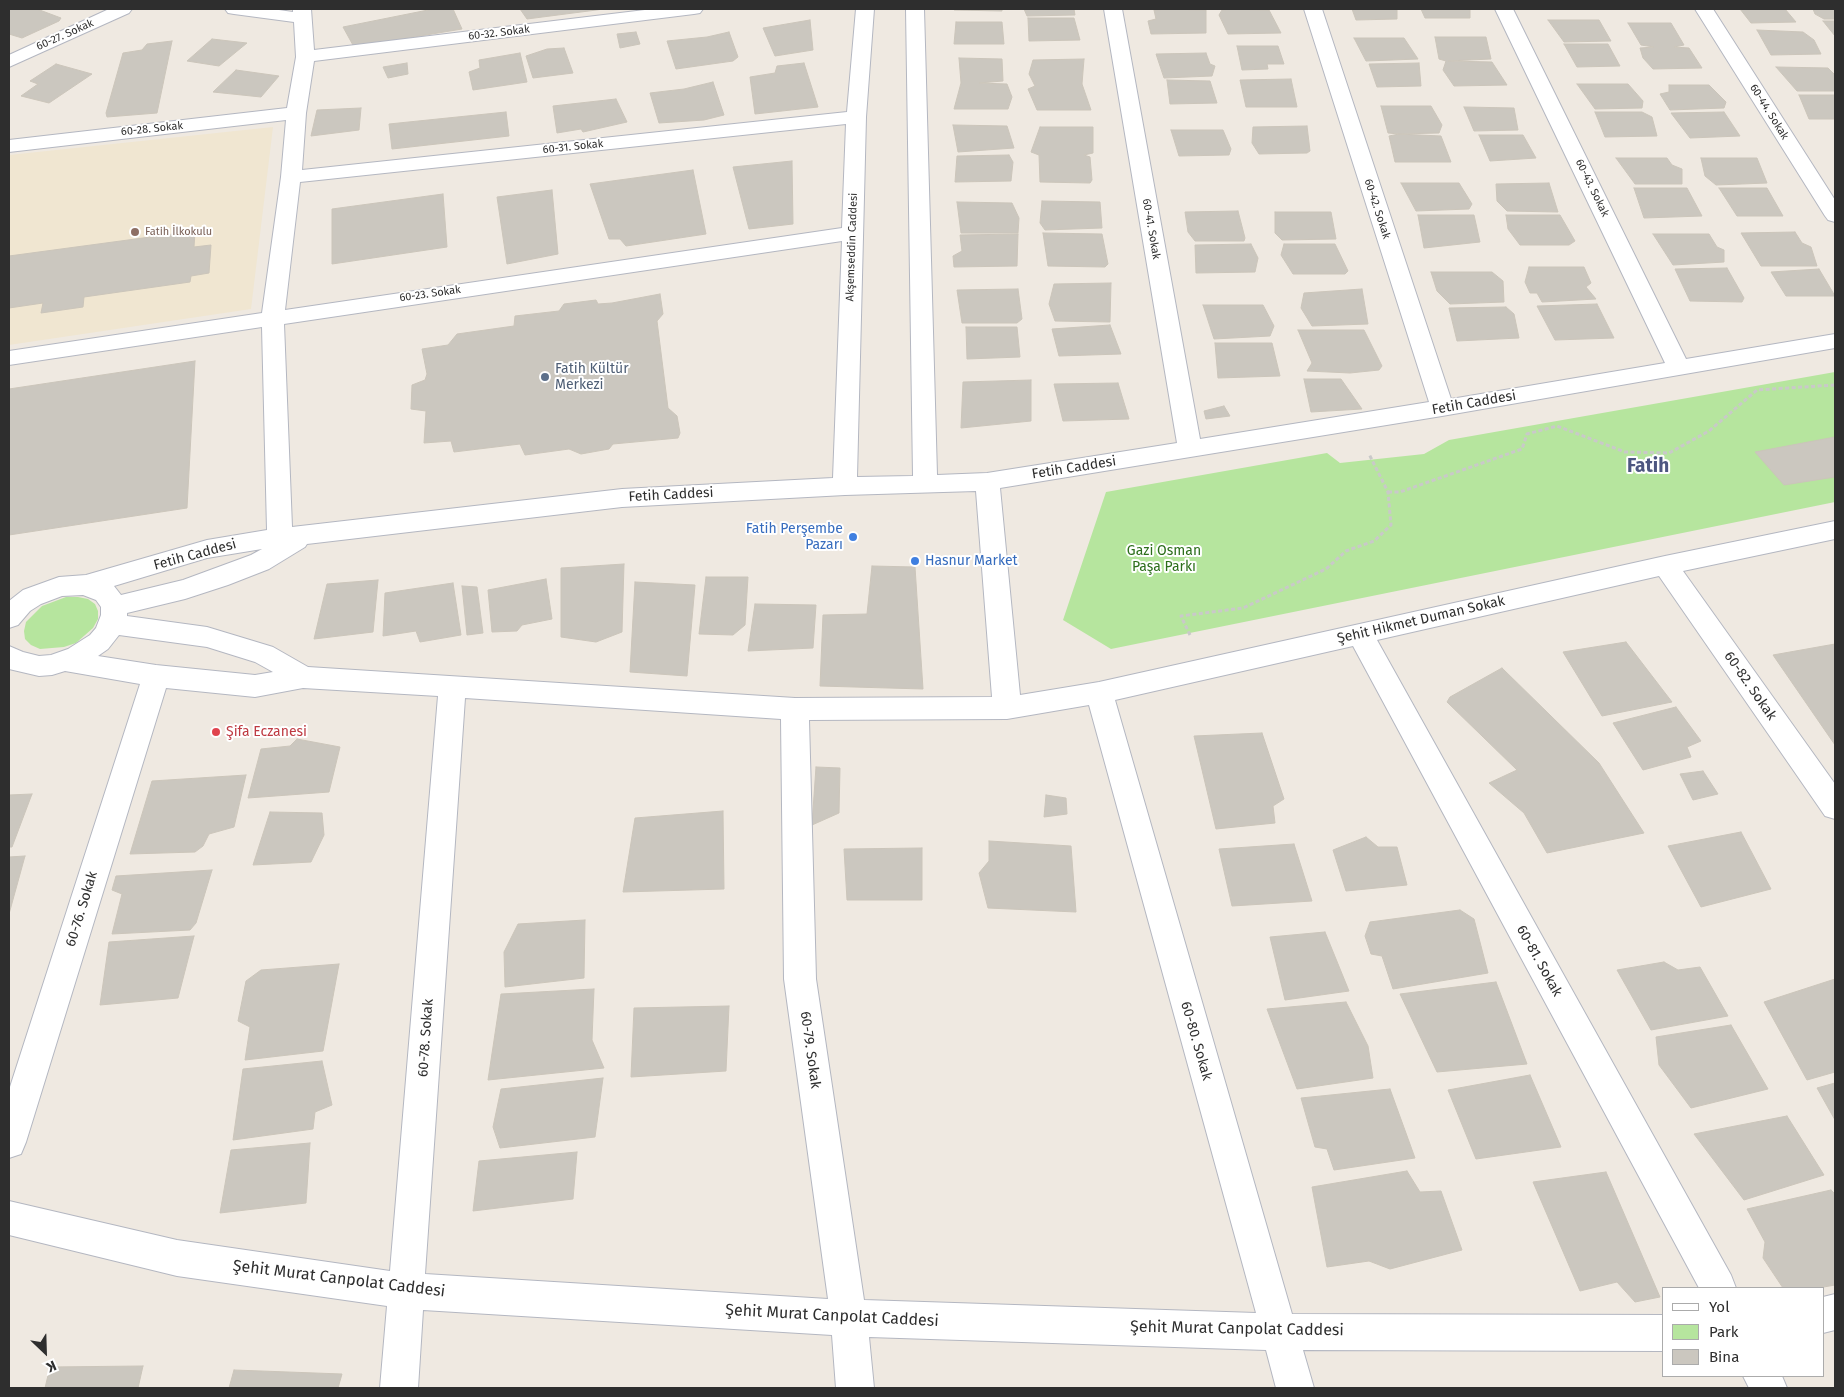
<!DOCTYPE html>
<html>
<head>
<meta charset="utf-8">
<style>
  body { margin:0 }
  #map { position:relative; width:1844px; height:1397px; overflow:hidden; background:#efe9e1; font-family:"Fira Sans",sans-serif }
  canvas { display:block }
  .frame { position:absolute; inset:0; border:10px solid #2e2e2e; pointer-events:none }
  .legend { position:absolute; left:1662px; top:1287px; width:162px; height:90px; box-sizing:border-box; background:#fff; border:1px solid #ababab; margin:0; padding:6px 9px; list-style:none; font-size:15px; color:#2e2e2e }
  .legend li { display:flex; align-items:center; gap:10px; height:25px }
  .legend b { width:25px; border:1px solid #ababab }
  .north { position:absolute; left:20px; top:1327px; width:50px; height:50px; -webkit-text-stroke:4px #fff; paint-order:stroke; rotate:156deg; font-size:14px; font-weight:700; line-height:20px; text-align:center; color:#2e2e2e }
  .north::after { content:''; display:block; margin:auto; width:18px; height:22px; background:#2e2e2e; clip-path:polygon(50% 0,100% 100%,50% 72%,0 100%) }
</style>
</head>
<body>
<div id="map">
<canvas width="1844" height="1397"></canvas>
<div class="frame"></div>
<ul class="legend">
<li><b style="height:6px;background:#fff"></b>Yol</li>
<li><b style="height:14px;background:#b6e59e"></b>Park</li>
<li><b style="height:14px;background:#cbc7bf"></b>Bina</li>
</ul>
<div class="north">K</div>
</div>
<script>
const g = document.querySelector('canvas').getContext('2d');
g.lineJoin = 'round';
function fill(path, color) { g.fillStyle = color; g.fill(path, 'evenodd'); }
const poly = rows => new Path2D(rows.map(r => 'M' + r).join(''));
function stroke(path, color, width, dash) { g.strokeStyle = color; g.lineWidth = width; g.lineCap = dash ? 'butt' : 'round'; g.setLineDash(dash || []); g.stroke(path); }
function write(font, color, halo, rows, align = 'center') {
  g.font = font + ' "Fira Sans",sans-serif'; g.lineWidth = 4; g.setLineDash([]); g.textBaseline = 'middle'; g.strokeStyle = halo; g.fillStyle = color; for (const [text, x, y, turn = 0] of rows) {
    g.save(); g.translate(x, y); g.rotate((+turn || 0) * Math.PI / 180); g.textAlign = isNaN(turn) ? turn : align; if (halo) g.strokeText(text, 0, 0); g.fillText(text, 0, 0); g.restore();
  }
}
fill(poly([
  [273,127,251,309,9,345,9,155]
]), '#f0e6d1');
fill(poly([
  [1835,372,1835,502,1111,649,1063,620,1106,492,1327,453,1340,463,1424,454,1449,440],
  [66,597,78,597,88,599,95,604,98,611,98,619,93,628,76,643,64,647,40,649,31,645,25,639,24,631,26,622,42,606]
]), '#b6e59e');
const building = poly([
  [9,9,37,9,61,18,59,21,22,38,9,34,9,9],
  [433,9,453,9,462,29,354,47,343,27,433,9],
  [520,9,604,9,527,19,520,9],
  [954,9,1002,9,1002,11,954,10,954,9],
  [1024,9,1074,9,1075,15,1027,16,1024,9],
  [1169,9,1206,10,1206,33,1151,34,1148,21,1156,19,1154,10,1169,9],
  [1230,9,1269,10,1281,33,1228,34,1219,15,1222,10,1230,9],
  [1352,9,1397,9,1397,19,1356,20,1352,9],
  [1421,9,1470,9,1470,18,1425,18,1421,9],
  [1740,9,1785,9,1796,22,1751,23,1740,9],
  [1813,9,1835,9,1835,19,1824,19,1815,14,1813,9],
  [1028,18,1074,18,1080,40,1029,41,1028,18],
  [810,20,813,50,775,56,763,28,810,20],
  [1548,20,1599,20,1611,41,1564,42,1548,20],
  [1823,21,1835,21,1835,36,1823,21],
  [956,22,1002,22,1004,44,954,44,956,22],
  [1628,23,1671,23,1684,45,1674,47,1689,48,1702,68,1653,69,1643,58,1640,48,1654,47,1641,45,1628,23],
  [1757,30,1803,32,1814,40,1821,54,1771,55,1757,30],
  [636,32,640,44,620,48,617,34,636,32],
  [729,32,738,57,733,61,676,69,667,41,707,37,729,32],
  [1435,37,1486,37,1491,59,1448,61,1492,62,1507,85,1454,86,1443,70,1446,61,1439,59,1435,37],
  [1354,38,1404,38,1418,59,1366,61,1354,38],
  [212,39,247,43,219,66,187,61,212,39],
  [172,41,157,113,107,117,106,113,123,53,142,50,147,44,172,41],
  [1564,44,1608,44,1620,66,1577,67,1564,44],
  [1237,46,1278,46,1284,64,1267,64,1268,69,1242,70,1237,46],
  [564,48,573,73,533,78,526,56,547,49,564,48],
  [520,53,527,82,473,90,469,72,480,68,479,60,520,53],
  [1206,53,1210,64,1215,66,1212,76,1164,78,1156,54,1206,53],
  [959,58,1002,59,1003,81,979,83,1007,84,1012,97,1008,109,954,109,961,83,959,58],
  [1084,59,1082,84,1091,110,1037,110,1028,89,1035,86,1029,74,1033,60,1084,59],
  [407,63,408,74,388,78,383,67,407,63],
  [804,63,818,107,755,114,750,77,775,73,777,66,804,63],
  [1419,63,1421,86,1377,87,1369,64,1419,63],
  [56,64,92,74,49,103,21,96,38,84,30,81,56,64],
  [1776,67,1828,68,1835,75,1835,91,1797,91,1776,67],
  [236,70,279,76,261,97,213,92,236,70],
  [1291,79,1297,107,1246,107,1240,80,1291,79],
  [1167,80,1210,81,1217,103,1170,104,1167,80],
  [713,82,724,115,704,120,659,123,650,93,684,89,713,82],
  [1577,84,1628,84,1643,101,1642,108,1595,109,1577,84],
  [1669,85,1709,85,1726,102,1724,108,1670,110,1660,94,1669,92,1669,85],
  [1799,95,1835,95,1835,119,1809,119,1799,95],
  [616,99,627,122,583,132,581,129,557,133,553,106,616,99],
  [1381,106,1431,106,1442,125,1439,133,1399,134,1441,136,1451,162,1395,162,1389,136,1399,134,1388,133,1381,106],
  [1464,107,1514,108,1518,130,1474,131,1464,107],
  [361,108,359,130,311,136,317,110,361,108],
  [506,112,509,136,392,149,389,124,506,112],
  [1595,112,1642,112,1652,117,1657,136,1605,137,1595,112],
  [1724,112,1740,136,1690,138,1671,113,1724,112],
  [953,125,1007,126,1014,148,958,152,953,125],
  [1307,126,1310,151,1307,153,1259,154,1252,143,1253,127,1307,126],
  [1040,127,1093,127,1093,153,1084,155,1090,157,1092,180,1090,183,1040,182,1039,155,1031,152,1040,127],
  [1171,130,1223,130,1231,149,1229,155,1179,156,1171,130],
  [1479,135,1523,135,1536,158,1490,161,1479,135],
  [1009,155,1013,162,1011,181,955,182,957,156,1009,155],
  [1616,158,1667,158,1672,165,1682,169,1682,184,1635,184,1616,158],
  [1701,158,1757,158,1767,183,1716,185,1705,176,1701,158],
  [792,161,793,224,749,229,733,167,792,161],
  [693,170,706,234,626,246,620,239,609,239,590,184,693,170],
  [1401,183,1459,183,1472,204,1469,209,1416,211,1401,183],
  [1549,183,1558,212,1507,211,1497,201,1496,184,1549,183],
  [1634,188,1687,188,1702,216,1644,218,1634,188],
  [1719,188,1767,188,1783,216,1737,216,1719,188],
  [552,190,558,254,507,264,497,197,552,190],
  [443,194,447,247,332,264,332,209,443,194],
  [1042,201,1100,202,1102,228,1045,230,1040,223,1042,201],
  [957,202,1012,203,1019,218,1018,233,961,233,957,202],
  [1238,211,1245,238,1244,241,1195,241,1188,232,1185,212,1238,211],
  [1275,212,1331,212,1336,239,1282,240,1275,233,1275,212],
  [1418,215,1474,215,1480,242,1424,248,1418,215],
  [1506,215,1560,215,1575,241,1569,245,1520,245,1508,229,1506,215],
  [195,231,194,247,211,245,209,273,191,276,190,282,84,297,83,307,41,313,43,303,9,308,9,256,195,231],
  [1795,232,1802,243,1811,247,1817,266,1761,266,1741,233,1795,232],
  [1043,233,1102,234,1108,264,1105,267,1048,266,1043,233],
  [1018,234,1017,266,954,267,953,256,962,251,960,235,1018,234],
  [1653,234,1709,234,1717,247,1724,250,1724,262,1673,265,1653,234],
  [1251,244,1258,258,1255,272,1196,273,1195,245,1251,244],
  [1284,244,1335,244,1348,271,1345,274,1293,274,1281,255,1284,244],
  [1529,267,1584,267,1591,283,1586,287,1596,299,1542,302,1537,293,1530,293,1525,282,1529,267],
  [1727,268,1744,298,1742,302,1690,301,1675,269,1727,268],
  [1819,269,1835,296,1786,296,1771,272,1819,269],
  [1431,272,1492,272,1503,281,1504,302,1450,304,1437,291,1431,272],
  [1111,283,1110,322,1055,321,1049,304,1054,284,1111,283],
  [1018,289,1022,319,1017,323,962,323,957,290,1018,289],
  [1362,289,1368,324,1312,326,1301,308,1304,293,1362,289],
  [660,294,663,314,657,321,668,408,677,416,680,433,678,438,613,444,609,449,581,454,569,449,525,455,520,444,454,452,451,441,424,443,426,411,411,409,412,385,425,380,427,374,422,349,448,345,457,334,514,326,515,316,559,311,564,304,596,300,598,304,612,303,660,294],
  [1597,304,1614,338,1555,340,1537,306,1597,304],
  [1203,305,1263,305,1274,326,1270,336,1214,339,1203,305],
  [1506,307,1514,314,1519,338,1457,341,1449,308,1506,307],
  [1110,325,1121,354,1059,356,1052,329,1110,325],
  [966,327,1017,327,1020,357,967,359,966,327],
  [1298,330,1364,330,1382,366,1379,370,1350,373,1307,371,1312,363,1298,330],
  [1215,343,1272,343,1280,376,1218,378,1215,343],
  [195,361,187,508,9,535,9,389,195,361],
  [1304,379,1341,379,1362,409,1311,412,1304,379],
  [1031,380,1031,421,961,428,963,382,1031,380],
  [1118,383,1129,419,1063,421,1054,384,1118,383],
  [1224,406,1230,416,1206,419,1204,411,1224,406],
  [1835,437,1835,477,1784,485,1755,452,1835,437],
  [624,564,622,632,596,642,561,637,561,568,624,564],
  [872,566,915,567,923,689,820,686,823,615,867,614,872,566],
  [706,577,748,577,745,625,733,635,699,634,706,577],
  [546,579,552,619,522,625,517,631,492,632,488,590,546,579],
  [378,580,373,632,314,639,327,584,378,580],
  [635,582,695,585,687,676,630,672,635,582],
  [453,583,461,635,420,642,416,631,383,636,385,593,453,583],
  [462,586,477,587,483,633,467,635,462,586],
  [755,604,816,605,813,648,748,651,755,604],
  [1626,642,1672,702,1602,716,1563,652,1626,642],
  [1835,644,1835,745,1773,655,1835,644],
  [1502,668,1599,763,1644,833,1547,853,1524,813,1489,783,1517,770,1447,702,1450,697,1502,668],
  [1676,707,1701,741,1687,747,1691,757,1643,770,1613,723,1676,707],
  [1262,733,1284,799,1273,806,1275,823,1216,829,1194,736,1262,733],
  [297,739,340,747,329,792,248,798,261,749,290,746,297,739],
  [816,767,840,768,839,813,812,825,816,767],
  [1703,771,1718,794,1693,800,1680,774,1703,771],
  [246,775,234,827,209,834,203,846,195,852,130,854,152,781,246,775],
  [32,794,12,847,9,847,9,795,32,794],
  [1046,795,1066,798,1067,814,1044,817,1046,795],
  [723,811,724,889,623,892,635,818,723,811],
  [270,812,322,813,324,835,311,862,253,865,270,812],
  [1741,832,1771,889,1701,907,1668,846,1741,832],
  [1366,837,1378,847,1397,847,1407,885,1346,891,1333,850,1366,837],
  [989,841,1071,846,1076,912,988,908,979,873,989,861,989,841],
  [1294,844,1312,901,1232,906,1219,849,1294,844],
  [922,848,922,900,847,900,844,849,922,848],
  [25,856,9,914,9,857,25,856],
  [212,870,196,923,190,930,112,934,122,894,112,890,116,876,212,870],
  [1460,910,1474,919,1488,973,1393,989,1382,956,1371,954,1365,936,1370,922,1460,910],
  [585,920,584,978,505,987,504,952,518,924,585,920],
  [1325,932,1349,991,1285,1000,1270,937,1325,932],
  [194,936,178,998,100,1005,109,942,194,936],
  [1664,962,1678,970,1700,967,1728,1016,1651,1030,1617,970,1664,962],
  [339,964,323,1051,245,1060,250,1027,238,1021,246,981,261,970,339,964],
  [1835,979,1835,1072,1807,1080,1764,1002,1835,979],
  [1496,982,1527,1064,1437,1072,1400,994,1496,982],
  [594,989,592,1040,604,1068,488,1080,501,994,594,989],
  [1346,1002,1368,1046,1373,1078,1297,1089,1267,1009,1346,1002],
  [729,1006,726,1071,631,1077,634,1008,729,1006],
  [1731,1025,1768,1089,1691,1108,1659,1065,1656,1037,1731,1025],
  [322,1061,332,1105,315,1112,313,1129,233,1140,243,1069,322,1061],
  [1530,1075,1561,1147,1476,1159,1448,1090,1530,1075],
  [603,1078,595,1137,500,1148,493,1127,501,1089,603,1078],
  [1835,1083,1835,1120,1817,1088,1835,1083],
  [1390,1089,1415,1158,1334,1170,1327,1149,1315,1147,1301,1098,1390,1089],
  [1787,1116,1824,1175,1744,1200,1694,1134,1787,1116],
  [310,1143,306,1203,220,1213,231,1150,310,1143],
  [577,1152,573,1199,473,1211,479,1161,577,1152],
  [1407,1171,1420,1192,1441,1191,1462,1250,1390,1269,1369,1261,1327,1267,1312,1187,1407,1171],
  [1606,1172,1660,1297,1635,1302,1617,1282,1580,1291,1533,1182,1606,1172],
  [1831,1190,1835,1194,1835,1285,1818,1288,1783,1288,1763,1258,1765,1242,1747,1209,1831,1190],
  [143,1366,138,1388,45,1388,50,1367,143,1366],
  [234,1370,342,1374,338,1388,229,1388,234,1370]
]);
fill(building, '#cbc7bf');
stroke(building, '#cbc5ba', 1);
const street = poly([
  [109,9,132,9,129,13,9,67,9,55,109,9],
  [225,9,272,9,293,12,293,9,311,9,314,50,653,9,703,9,700,13,694,14,314,61,306,113,302,170,847,112,856,9,874,9,866,117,857,477,913,476,906,9,924,9,937,475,987,473,1177,443,1104,9,1122,9,1200,439,1429,402,1304,9,1322,9,1451,399,1665,363,1495,9,1513,9,1686,359,1835,334,1835,348,1442,416,1000,488,1020,695,1099,682,1665,556,1835,521,1835,539,1683,571,1835,784,1835,819,1825,816,1659,576,1377,640,1731,1275,1736,1288,1699,1288,1353,646,1115,700,1292,1314,1663,1315,1663,1351,1303,1350,1314,1388,1276,1388,1266,1350,869,1337,874,1388,836,1388,832,1335,423,1310,418,1388,380,1388,387,1306,177,1276,9,1235,9,1201,177,1240,390,1271,438,696,303,688,255,697,166,688,26,1142,21,1154,9,1158,9,1090,140,684,65,671,52,675,39,676,9,669,9,646,23,652,39,656,51,655,68,649,90,635,96,628,101,615,101,607,96,600,83,595,62,596,41,604,30,611,18,625,9,628,9,601,23,590,59,577,86,575,207,540,267,530,262,327,9,365,9,351,262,313,281,177,286,120,9,152,9,140,287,108,296,57,294,22,234,14,228,13,225,9],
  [846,124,842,228,285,310,300,182,846,124],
  [842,241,833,478,622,489,292,527,284,324,842,241],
  [976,491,992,697,795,698,308,667,273,647,207,627,127,616,127,613,185,599,228,585,269,569,305,547,307,544,622,507,845,495,976,491],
  [262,549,251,555,183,580,121,595,114,586,207,558,262,549],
  [119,635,207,647,255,662,273,672,255,675,156,665,98,656,108,649,119,635],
  [465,698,781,719,784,979,828,1299,425,1274,465,698],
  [1089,705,1256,1313,864,1300,816,979,809,720,1007,719,1089,705],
  [1695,9,1713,9,1835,200,1835,222,1828,220,1825,216,1695,9],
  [1835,1294,1835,1330,1823,1333,1823,1297,1835,1294],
  [1743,1376,1782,1376,1787,1388,1749,1388,1743,1376]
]);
stroke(street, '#b4b7c1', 2);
stroke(poly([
  [1388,492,1400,492,1522,449,1527,434,1557,426,1625,452,1669,453,1709,431,1757,390,1835,385],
  [1190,635,1181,616,1243,608,1326,569,1346,551,1374,541,1391,525,1388,492,1369,454]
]), '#c9c9c9', 3, [4, 2.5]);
fill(street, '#fff');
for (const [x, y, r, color] of [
  [135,232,5,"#8d6e63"],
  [545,377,5,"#5c6f8a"],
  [853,537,5,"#3f7fe0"],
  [915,561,5,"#3f7fe0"],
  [216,732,5,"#e0444e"]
]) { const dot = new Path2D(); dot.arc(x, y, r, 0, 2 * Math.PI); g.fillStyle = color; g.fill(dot); stroke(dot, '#fff', 2); }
write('11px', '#2e2e2e', '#fff', [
  ["60-32. Sokak",499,33,-7],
  ["60-27. Sokak",65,35,-24],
  ["60-44. Sokak",1769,112,58],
  ["60-28. Sokak",152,129,-6],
  ["60-31. Sokak",573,147,-6],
  ["60-43. Sokak",1592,188,64],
  ["60-42. Sokak",1377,209,72],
  ["60-41. Sokak",1151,229,80],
  ["Akşemseddin Caddesi",852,247,-88],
  ["60-23. Sokak",430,294,-8]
]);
write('11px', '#785e54', '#fff', [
  ["Fatih İlkokulu",145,232]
], 'left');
write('14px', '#4e5e75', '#fff', [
  ["Fatih Kültür",555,369],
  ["Merkezi",555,385]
], 'left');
write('14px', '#2e2e2e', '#fff', [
  ["Fetih Caddesi",1474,403,-10],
  ["Fetih Caddesi",1074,468,-9],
  ["Fetih Caddesi",671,495,-3],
  ["Fetih Caddesi",195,555,-15],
  ["Şehit Hikmet Duman Sokak",1421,620,-13],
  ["60-82. Sokak",1750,686,55],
  ["60-76. Sokak",82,909,-73],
  ["60-81. Sokak",1539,961,61],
  ["60-78. Sokak",426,1038,-86],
  ["60-80. Sokak",1196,1041,74],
  ["60-79. Sokak",810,1050,82]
]);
write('14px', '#366cbe', '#fff', [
  ["Fatih Perşembe",843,529],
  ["Pazarı",843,545],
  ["Hasnur Market",925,561,"left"]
], 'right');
write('14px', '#2c6e1b', '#fff', [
  ["Gazi Osman",1164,551],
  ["Paşa Parkı",1164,567]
]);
write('14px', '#be3a42', '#fff', [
  ["Şifa Eczanesi",226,732]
], 'left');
write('16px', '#2e2e2e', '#fff', [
  ["Şehit Murat Canpolat Caddesi",339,1279,7],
  ["Şehit Murat Canpolat Caddesi",832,1316,3],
  ["Şehit Murat Canpolat Caddesi",1237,1329,1]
]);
write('bold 19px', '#4d5680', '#fff', [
  ["Fatih",1648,467]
]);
</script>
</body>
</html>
